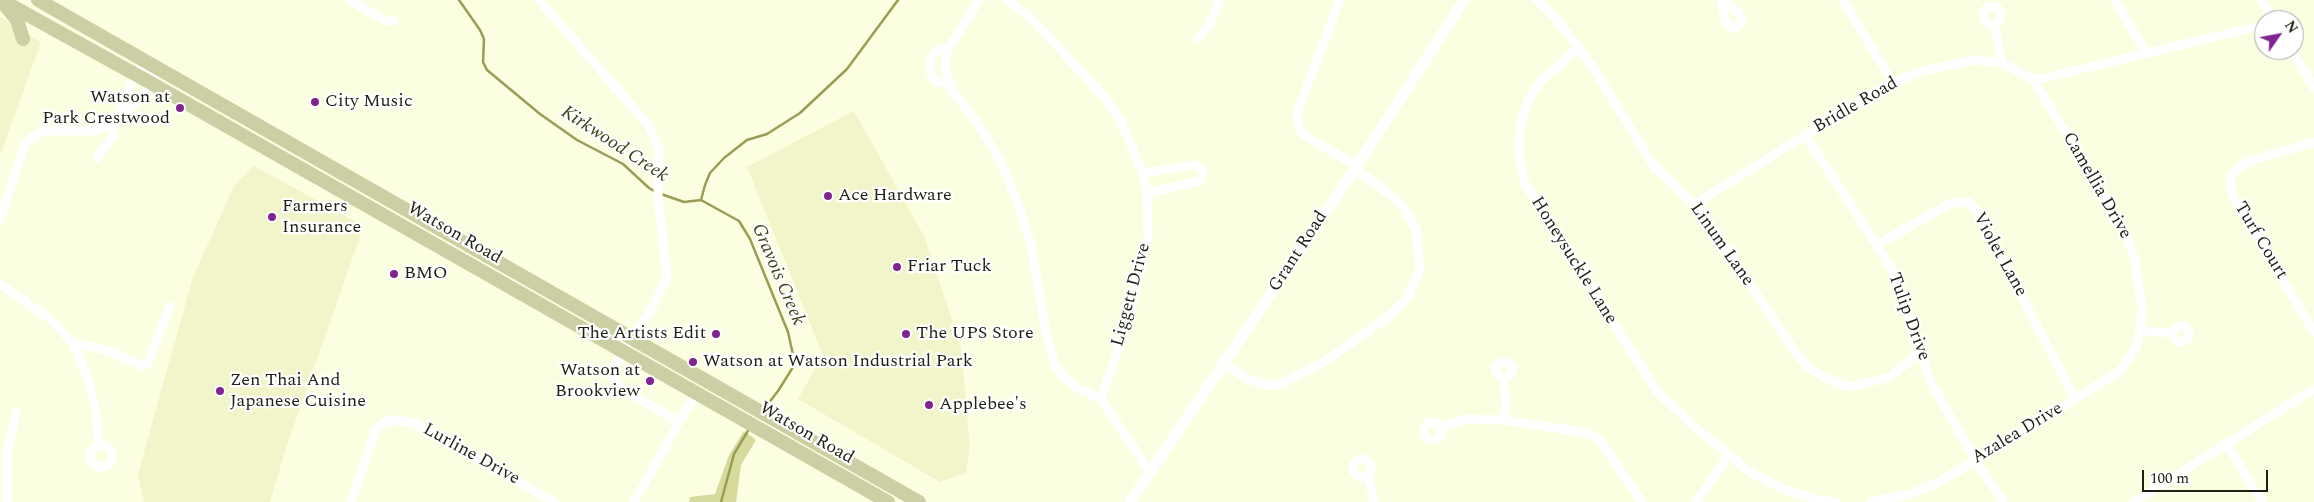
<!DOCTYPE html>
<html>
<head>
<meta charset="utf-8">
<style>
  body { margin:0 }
  #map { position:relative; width:2314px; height:502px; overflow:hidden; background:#fcfee2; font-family:Spectral,serif }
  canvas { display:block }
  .north { position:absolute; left:2254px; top:10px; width:50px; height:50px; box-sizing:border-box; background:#fff; border:1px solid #a5a6a1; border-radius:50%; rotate:57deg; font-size:14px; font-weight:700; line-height:20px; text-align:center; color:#1f2013 }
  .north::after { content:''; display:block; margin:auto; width:18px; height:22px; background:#7f2490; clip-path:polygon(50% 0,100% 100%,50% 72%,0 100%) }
  .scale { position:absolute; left:2142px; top:470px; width:126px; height:22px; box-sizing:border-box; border:2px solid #1f2013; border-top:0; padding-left:6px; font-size:15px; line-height:18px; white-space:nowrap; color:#1f2013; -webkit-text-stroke:4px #fff; paint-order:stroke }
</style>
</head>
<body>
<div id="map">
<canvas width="2314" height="502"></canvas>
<div class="north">N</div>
<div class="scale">100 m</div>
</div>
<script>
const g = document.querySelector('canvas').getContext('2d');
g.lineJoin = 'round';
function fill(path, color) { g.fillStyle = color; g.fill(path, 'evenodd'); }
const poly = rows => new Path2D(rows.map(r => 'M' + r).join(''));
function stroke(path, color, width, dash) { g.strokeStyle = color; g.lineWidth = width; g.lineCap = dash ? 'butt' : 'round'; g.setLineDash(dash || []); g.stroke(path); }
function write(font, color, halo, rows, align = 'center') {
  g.font = font + ' Spectral,serif'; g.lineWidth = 4.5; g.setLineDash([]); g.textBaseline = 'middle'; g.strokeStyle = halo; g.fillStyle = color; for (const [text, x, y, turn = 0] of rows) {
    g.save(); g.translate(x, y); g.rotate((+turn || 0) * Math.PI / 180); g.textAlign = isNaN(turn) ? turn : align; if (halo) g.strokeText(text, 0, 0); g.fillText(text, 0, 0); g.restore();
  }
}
fill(poly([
  [0,17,41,42,0,156],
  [854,111,924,236,961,347,970,446,966,473,940,482,798,399,823,355,747,167],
  [254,166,358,223,363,228,286,448,270,502,144,502,138,474,193,277,235,184]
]), '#f2f5c9');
fill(poly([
  [744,431,756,440,741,465,736,502,689,502,690,497,715,494,729,455]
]), '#d7da9d');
stroke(poly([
  [459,0,480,30,484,39,483,62,487,70,540,114,577,140,623,164,649,188,656,192],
  [661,194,684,202,701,200],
  [764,409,778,391,795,364,788,332,750,239,739,221,701,200,705,185,710,173,724,158,747,140,767,134,800,113,847,69,898,0],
  [721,502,734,454,749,429]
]), '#9a9d53', 2.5);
stroke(poly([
  [349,0,386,21,394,21],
  [539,0,647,123,659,147,658,196,667,278,653,306,615,365,612,376,617,386,679,422],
  [979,0,946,52,945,68,948,80,954,93,978,124,1000,160,1016,198,1031,245,1046,333,1055,366,1065,378,1076,387,1101,399],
  [1007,0,1033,20,1107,100,1120,120,1143,173,1147,193,1148,237,1131,312,1101,399,1150,472],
  [1340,0,1297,112,1298,125,1302,133,1312,140,1357,166],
  [1537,0,1554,16,1593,67,1653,165,1704,215,1798,356,1809,368,1825,378,1849,387,1890,377,1921,352],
  [1720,0,1734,9,1739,13,1742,19,1741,24,1734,29,1729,26,1725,20,1722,1],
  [1843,0,1893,83],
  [2115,0,2146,53],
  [2261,0,2273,20],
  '1983 15a9 9 0 1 1 18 0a9 9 0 1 1-18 0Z',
  [1994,23,2002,63],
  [1197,39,1209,25,1220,0],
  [947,48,938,49,930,58,930,69,932,77,937,82,949,83],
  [1578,48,1540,82,1529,99,1522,118,1519,139,1520,161,1525,184,1656,390,1691,424,1750,472,1783,489,1818,500,1836,502],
  [2291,50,2314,88],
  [1805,135,1877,245,1895,276,1931,383,1976,461,2003,502],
  [2314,142,2246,162,2231,175,2230,185,2234,198,2314,332],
  [1143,173,1196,165,1203,172,1200,181,1147,193],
  [1695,204,1883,87,1922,71,1975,60,2002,63,2033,79,2040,79,2264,25],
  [0,220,25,143,42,131,94,131,115,122,145,94,155,75,154,65,141,70,135,75,115,122,112,137,97,158],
  [1877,245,1951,203,1969,202,1979,214,2075,399],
  [0,284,50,319,73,343,88,379,97,416,98,446],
  '2173 334a8 8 0 1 1 16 0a8 8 0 1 1-16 0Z',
  [2140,331,2173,333],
  [73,343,106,350,143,366,147,364,149,360,170,306],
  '1496 370a8 8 0 1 1 16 0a8 8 0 1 1-16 0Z',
  [1225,365,1250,380,1265,385,1280,384,1321,364,1391,315,1407,298,1420,270,1416,230,1403,207,1383,189,1354,168],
  [1503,378,1506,400,1504,420],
  '1424 431a9 9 0 1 1 18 0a9 9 0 1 1-18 0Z',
  [1441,427,1467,419,1504,420,1586,433,1599,439,1642,502],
  [2226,443,2262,502],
  '90 456a11 11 0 1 1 22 0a11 11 0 1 1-22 0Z',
  '1353 468a9 9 0 1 1 18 0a9 9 0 1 1-18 0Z',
  [1368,475,1374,502],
  [7,502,7,453,16,412],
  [351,502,376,429,385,422,394,420,414,423,554,502],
  [634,502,696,393],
  [1696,502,1722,465,1727,454],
  [1870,502,1910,494,1937,483,1975,461,2109,378,2121,370,2136,347,2140,331,2142,307,2135,260,2125,232,2033,79],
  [2134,502,2314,389]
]), '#fff', 9);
stroke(poly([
  [1130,502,1357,166,1464,0]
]), '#fff', 11);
stroke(poly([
  [1,0,151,83,888,502],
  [38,0,919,502],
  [5,5,17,20,23,39]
]), '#cccea3', 14);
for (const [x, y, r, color] of [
  [315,102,5,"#7f2490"],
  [180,108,5,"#7f2490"],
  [828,196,5,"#7f2490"],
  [272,217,5,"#7f2490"],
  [897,267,5,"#7f2490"],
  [394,274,5,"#7f2490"],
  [716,334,5,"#7f2490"],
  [906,334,5,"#7f2490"],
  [693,362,5,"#7f2490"],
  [650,381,5,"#7f2490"],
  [220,391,5,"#7f2490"],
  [929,405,5,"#7f2490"]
]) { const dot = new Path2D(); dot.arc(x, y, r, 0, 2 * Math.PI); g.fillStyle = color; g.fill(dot); stroke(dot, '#fff', 2); }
write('18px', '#1f2013', '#fff', [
  ["Watson at",170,98,"right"],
  ["Park Crestwood",170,119,"right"],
  ["City Music",325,102],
  ["Ace Hardware",838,196],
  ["Farmers",282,207],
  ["Insurance",282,228],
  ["Friar Tuck",907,267],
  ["BMO",404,274],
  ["The Artists Edit",706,334,"right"],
  ["The UPS Store",916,334],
  ["Watson at Watson Industrial Park",703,362],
  ["Watson at",640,371,"right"],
  ["Brookview",640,392,"right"],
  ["Zen Thai And",230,381],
  ["Japanese Cuisine",230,402],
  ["Applebee's",939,405]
], 'left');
write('18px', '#1f2013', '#fff', [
  ["Bridle Road",1856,106,-30],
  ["Camellia Drive",2096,186,60],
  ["Watson Road",454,234,30],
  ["Turf Court",2260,241,59],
  ["Linum Lane",1721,245,55],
  ["Grant Road",1299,252,-57],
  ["Violet Lane",1999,255,61],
  ["Honeysuckle Lane",1573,261,58],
  ["Liggett Drive",1132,295,-75],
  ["Tulip Drive",1908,317,70],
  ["Watson Road",806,434,30],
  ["Azalea Drive",2018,434,-31],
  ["Lurline Drive",471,455,29]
]);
write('italic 19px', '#3f4016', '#fff', [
  ["Kirkwood Creek",614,145,33],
  ["Gravois Creek",777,275,67]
]);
</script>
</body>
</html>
